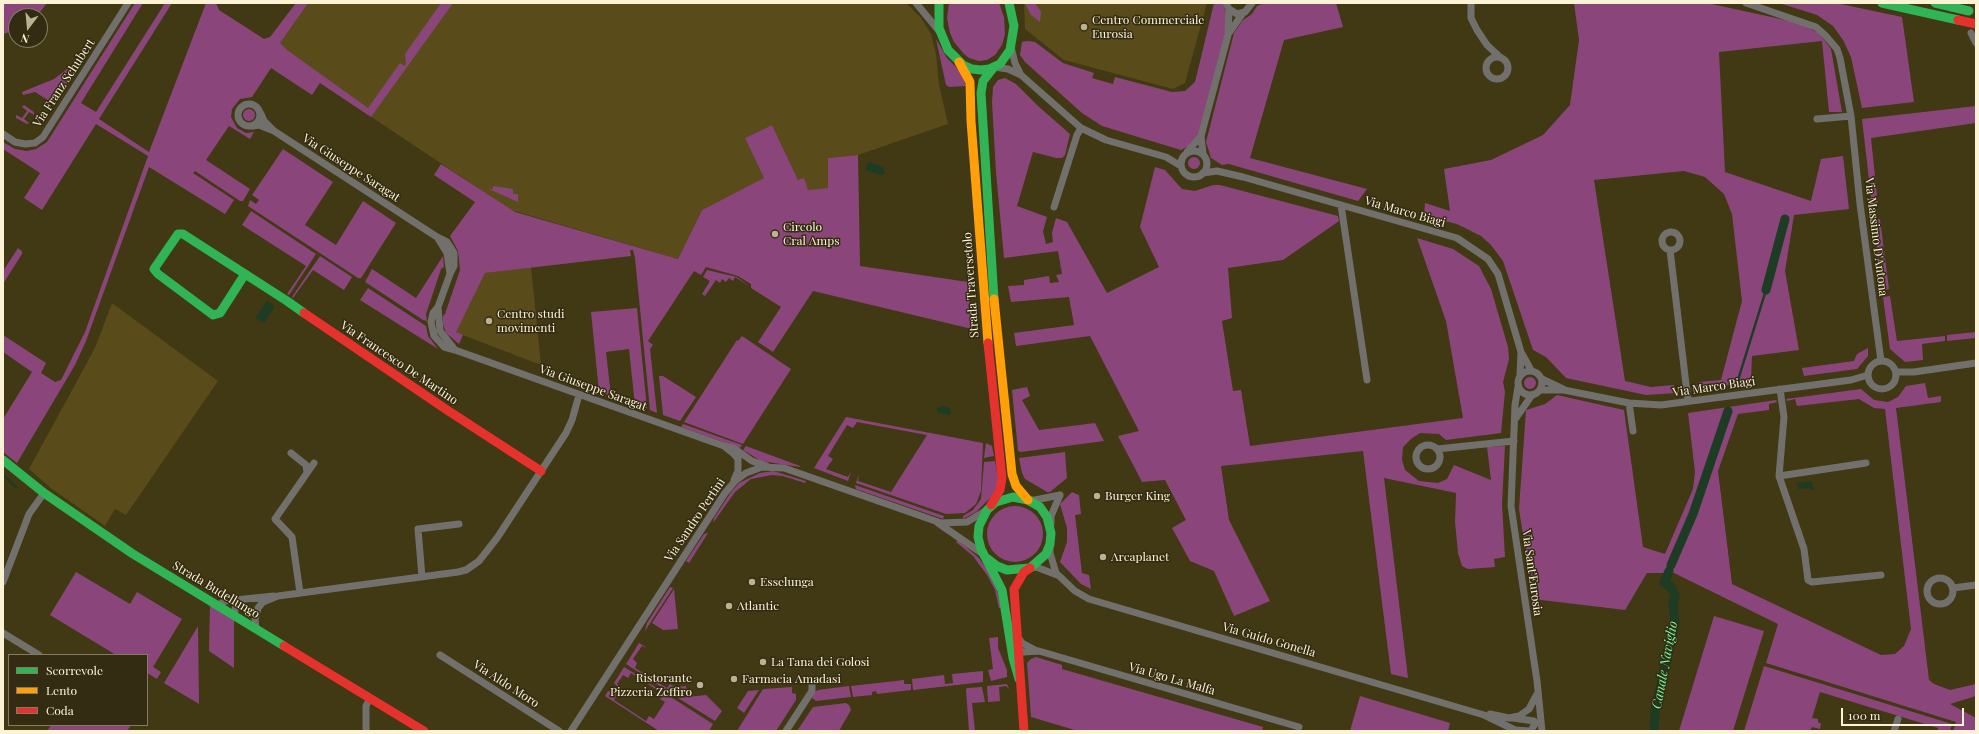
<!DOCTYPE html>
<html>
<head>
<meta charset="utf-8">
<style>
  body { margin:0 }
  #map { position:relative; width:1979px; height:734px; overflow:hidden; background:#413814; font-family:"Playfair Display",serif }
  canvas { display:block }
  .frame { position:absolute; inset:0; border:4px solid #fcf3d5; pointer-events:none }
  .legend { position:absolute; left:8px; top:654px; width:140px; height:72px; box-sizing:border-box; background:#332c13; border:1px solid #837c61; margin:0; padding:5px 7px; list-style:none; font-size:12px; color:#fcf3d5 }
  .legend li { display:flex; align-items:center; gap:8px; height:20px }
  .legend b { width:20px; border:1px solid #837c61 }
  .north { position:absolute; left:8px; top:8px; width:40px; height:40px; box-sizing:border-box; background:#332c13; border:1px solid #837c61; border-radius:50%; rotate:196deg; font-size:11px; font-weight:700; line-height:16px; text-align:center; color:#fcf3d5 }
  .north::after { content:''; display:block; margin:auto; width:14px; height:18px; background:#bbb291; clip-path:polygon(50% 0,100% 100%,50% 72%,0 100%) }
  .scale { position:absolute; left:1841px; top:708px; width:123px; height:18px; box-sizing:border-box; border:2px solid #fcf3d5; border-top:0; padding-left:5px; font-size:12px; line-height:14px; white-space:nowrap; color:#fcf3d5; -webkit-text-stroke:3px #332c13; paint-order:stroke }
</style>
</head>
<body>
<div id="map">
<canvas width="1979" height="734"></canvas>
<div class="frame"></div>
<ul class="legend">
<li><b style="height:5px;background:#30b455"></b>Scorrevole</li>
<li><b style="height:5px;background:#ff9f0a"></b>Lento</li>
<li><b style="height:5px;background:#e5322d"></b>Coda</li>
</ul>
<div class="north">N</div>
<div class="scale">100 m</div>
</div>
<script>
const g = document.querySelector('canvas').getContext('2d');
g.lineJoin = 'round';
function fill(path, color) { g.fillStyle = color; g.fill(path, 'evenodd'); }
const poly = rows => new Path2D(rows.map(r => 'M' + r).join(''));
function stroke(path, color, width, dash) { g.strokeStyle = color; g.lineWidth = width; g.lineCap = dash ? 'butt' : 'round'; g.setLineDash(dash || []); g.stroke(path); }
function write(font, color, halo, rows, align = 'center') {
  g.font = font + ' "Playfair Display",serif'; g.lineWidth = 3; g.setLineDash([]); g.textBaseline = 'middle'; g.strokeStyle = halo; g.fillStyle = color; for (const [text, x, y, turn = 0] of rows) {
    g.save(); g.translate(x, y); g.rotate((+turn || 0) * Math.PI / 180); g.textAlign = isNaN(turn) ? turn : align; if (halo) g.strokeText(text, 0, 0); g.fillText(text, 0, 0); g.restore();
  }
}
fill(poly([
  [304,3,906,3,921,18,931,34,936,54,939,85,948,124,858,155,828,158,828,189,808,190,798,180,772,125,745,138,765,178,702,210,678,259,511,210,271,50],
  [1024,3,1207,3,1185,83,1173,89,1064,60,1025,29],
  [531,267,541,365,455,332,485,273],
  [112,303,218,381,126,515,115,509,105,526,52,489,29,469,95,348]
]), '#594c1a');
fill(poly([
  [3,3,47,3,37,16,16,16,16,30,3,34],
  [135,3,143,3,81,103,96,112,165,3,172,3,99,119,149,152,206,3,216,3,219,10,264,39,270,37,296,3,308,3,280,43,287,50,368,108,400,63,405,66,406,64,405,54,441,3,453,3,371,117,320,83,312,95,271,68,252,97,240,99,232,109,231,117,237,128,246,133,254,132,250,139,229,126,206,160,250,189,243,201,240,201,195,171,193,173,234,200,225,214,149,167,86,341,75,365,17,463,3,452,3,419,32,372,3,352,3,335,46,363,41,373,55,382,61,380,85,332,148,156,96,124,42,210,24,198,40,173,3,149,3,142,15,149,27,151,36,149,47,142],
  [949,3,999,3,1004,17,1005,34,1002,45,995,55,987,60,979,61,969,58,964,54,954,42,950,33,947,18],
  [1025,3,1035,3,1041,12,1040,22,1031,15],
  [1214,3,1223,3,1226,14,1226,32,1198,135,1189,146,1181,150,1102,126,1082,113,1025,62,1020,55,1022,42,1028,41,1035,42,1063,63,1094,73,1092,78,1113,84,1115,77,1172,92,1185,91,1195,82],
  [1264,3,1336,3,1343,27,1284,40,1250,158,1367,189,1358,201,1229,164,1222,165,1211,158,1206,142,1234,33,1243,20,1252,14,1257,6],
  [1574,3,1707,3,1799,23,1819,33,1831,49,1842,112,1829,112,1822,41,1719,52,1725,172,1811,201,1821,159,1843,156,1849,209,1794,215,1785,271,1799,350,1752,356,1751,382,1693,390,1692,386,1699,385,1699,382,1721,380,1742,301,1732,214,1724,194,1705,177,1684,171,1594,180,1625,381,1651,387,1674,385,1676,393,1646,395,1566,378,1546,357,1533,350,1503,261,1491,245,1481,236,1457,224,1424,216,1425,203,1450,211,1444,169,1491,160,1543,135,1570,105,1579,40],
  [1779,3,1836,3,1902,17,1914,102,1862,108,1851,57,1843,40,1833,26,1817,15],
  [936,39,947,58,961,72,966,86,949,87,946,85],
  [80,59,82,60,54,104,35,92,23,95,22,92,54,79],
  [1005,78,1016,84,1038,106,1070,134,1065,155,1062,158,1056,158,1033,152,1017,206,1047,217,1043,231,1046,244,1053,242,1052,233,1056,218,1067,222,1107,293,1159,267,1140,227,1155,167,1165,170,1182,189,1195,191,1213,185,1220,185,1338,216,1339,221,1283,260,1228,268,1232,318,1222,321,1233,391,1241,390,1250,446,1463,418,1446,321,1417,238,1453,249,1479,266,1491,289,1508,347,1509,359,1503,382,1505,392,1501,433,1446,440,1439,434,1420,433,1411,439,1403,447,1402,460,1405,470,1419,481,1438,483,1447,479,1454,465,1491,480,1487,447,1505,446,1502,504,1505,557,1494,559,1495,567,1468,569,1462,566,1458,553,1455,522,1456,493,1384,478,1408,678,1391,674,1363,451,1221,466,1229,520,1270,601,1234,616,1214,571,1190,561,1172,528,1186,520,1165,480,1142,482,1118,436,1139,431,1090,336,1016,346,1014,333,1074,325,1069,297,1011,302,1008,286,1024,285,1024,280,1049,276,1050,283,1059,282,1056,275,1062,274,1058,251,1004,258,996,172,992,102,993,87,998,80],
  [24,105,34,112,34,115,29,112,24,119,29,123,27,124,16,118,16,115,22,118,27,111,22,107],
  [1976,106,1976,123,1871,138,1878,206,1872,206,1862,119],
  '243 115a6 6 0 1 1 12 0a6 6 0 1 1-12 0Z',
  [772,125,798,180,804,178,808,190,828,188,828,158,858,155,860,266,968,282,972,329,813,291,773,352,758,342,781,307,751,288,751,284,738,276,706,267,701,275,694,271,648,341,653,345,650,349,657,413,650,410,635,258,633,250,630,250,631,256,485,273,456,332,463,335,459,344,446,333,443,324,443,316,445,314,460,270,458,251,450,236,475,202,434,175,441,164,515,212,678,259,702,210,764,178,745,138],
  [283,149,333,182,305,225,336,245,363,201,396,223,361,278,358,278,248,206,250,200,256,204,259,200,252,195],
  '1188 163a6 6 0 1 1 12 0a6 6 0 1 1-12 0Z',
  [493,186,513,189,513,194,518,194,518,202,489,189,493,189],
  [251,211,316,254,289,295,287,294,306,266,242,225],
  [1880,219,1889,289,1882,291,1874,222,1876,220],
  [18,248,22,251,22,254,3,284,3,271],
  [320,256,352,277,344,290,313,270,293,298,292,297],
  [443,256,444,267,441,269,426,314,427,321,423,320,365,282,372,269,416,298],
  [707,270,737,277,749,286,735,277,733,281,729,278,726,282,722,279,720,283,716,280,705,296,702,294,710,281,703,277],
  [368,288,426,326,428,336,438,349,360,300],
  [1890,296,1897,341,1945,336,1945,341,1922,344,1923,360,1905,362,1890,349,1883,297],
  [637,308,647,409,635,405,629,349,606,352,611,396,599,392,591,312],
  [1976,332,1976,338,1947,341,1947,335],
  [742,336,791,369,743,444,684,422,737,340,738,341],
  [1868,348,1868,356,1857,369,1804,376,1802,368,1854,361,1857,354],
  [659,376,663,376,696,397,680,421,663,415],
  '1524 383a6 6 0 1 1 12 0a6 6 0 1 1-12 0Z',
  [1925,383,1928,398,1941,396,1941,402,1896,408,1929,680,1934,684,1950,690,1976,684,1976,696,1950,704,1976,718,1976,731,1953,731,1956,722,1766,663,1778,624,1674,573,1647,573,1625,610,1533,599,1519,509,1526,410,1545,404,1557,395,1624,410,1643,547,1665,554,1693,489,1695,472,1688,413,1776,400,1777,402,1769,404,1769,410,1738,414,1718,471,1732,584,1881,655,1895,654,1904,646,1911,629,1885,409,1874,408,1859,399,1797,406,1795,399,1787,401,1786,399,1861,389,1874,400,1888,402,1898,397,1906,386],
  [1027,387,1030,396,1022,400,1039,430,1095,423,1104,441,1021,452,1018,451,1012,390],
  [846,417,983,443,981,491,976,504,965,513,946,514,856,483,859,474,858,481,891,492,927,435,857,422,853,428,847,425,828,456,833,459,826,469,848,477,851,471,848,481,814,468],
  [683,424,742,445,740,448,681,427],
  [986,443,992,446,994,456,984,458],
  [746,446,800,466,800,467,761,461,743,450],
  [1065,452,1067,478,1050,492,1047,492,1025,479,1022,473,1019,458],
  [995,461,998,478,997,487,991,497,976,512,963,519,963,516,973,510,981,499,984,462],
  [773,471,806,481,805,483,783,476,772,475,751,479,735,492,713,523,714,518,731,492,739,483,760,473],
  [855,485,944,516,943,519,856,489],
  [1072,492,1079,495,1081,514,1075,515,1082,573,1089,575,1091,589,1081,584,1060,562,1067,542,1067,528,1060,504],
  '987 534a28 28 0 1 1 56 0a28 28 0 1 1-56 0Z',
  [708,533,689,563,686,561,704,534],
  [958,540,979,558,995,581,1001,608,999,608,995,590,987,575,973,556,956,542],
  [76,572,130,604,137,592,182,619,153,667,161,672,157,679,147,673,147,655,116,655,50,615],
  [670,587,673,588,645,631,647,623],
  [674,589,678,629,663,630,652,623],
  [210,604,234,617,234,668,209,651],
  [1714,616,1764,631,1733,731,1679,731],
  [198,626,199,704,164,683],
  [998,637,998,648,1007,670,1007,677,991,681,988,670,993,669,989,638],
  [639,643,647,648,642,646,633,659,637,663,635,668,650,677,649,679,626,664],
  [1036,657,1062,665,1062,669,1263,727,1262,731,1078,731,1031,717,1027,663,1031,659],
  [1764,666,1952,724,1950,731,1938,731,1938,728,1820,692,1812,718,1818,719,1818,722,1821,724,1820,729,1812,727,1810,731,1744,731],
  [624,667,647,681,646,683,631,673,628,678,623,675,617,684,621,688,617,686,614,683],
  [983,671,983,682,913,690,912,679,944,675,945,684,953,683,952,674],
  [652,679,667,688,670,684,675,687,686,686,687,693,673,695,651,680],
  [904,680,904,684,911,684,911,690,877,694,876,691,872,692,872,695,853,697,851,686],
  [649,683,713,724,709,731,659,731,605,696,608,691,612,692,617,695,614,700,646,721,649,716,654,719,665,702,660,699,663,694,648,684],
  [1007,684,1009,689,1006,686,999,687,1000,701,988,702,987,686],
  [849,686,851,697,816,701,812,698,814,692,818,690],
  [792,687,792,693,796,694,796,700,776,731,737,731,763,689],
  [982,687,985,702,972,703,975,731,969,731,966,690,967,688],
  [759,690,744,713,737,708,748,691],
  [706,695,722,711,715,721,678,698],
  [1360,696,1450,723,1448,731,1350,731],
  [846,703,849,705,851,710,839,731,797,731,813,707],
  [51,725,131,725,127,731,47,731]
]), '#8a467a');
fill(poly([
  [868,162,883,167,885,173,881,175,866,170],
  [267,301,275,306,264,323,255,318],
  [941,406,950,408,951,413,948,415,938,413,937,408],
  [1811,481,1814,490,1810,490,1809,488,1798,489,1797,483]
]), '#1d3c23');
stroke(poly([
  [1738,380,1766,290],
  [3,475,16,487]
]), '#1d3c23', 2.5);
stroke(poly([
  [1766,290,1785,219],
  [1671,565,1693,514,1728,411],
  [1654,731,1655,710,1675,624,1673,605,1675,595,1670,586,1664,583,1669,571]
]), '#1d3c23', 9);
stroke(poly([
  [916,3,939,31],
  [1226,3,1229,9,1237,14,1245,12,1252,3],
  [1471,3,1471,18,1477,30,1487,45,1501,58],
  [1746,3,1816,27,1825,35,1837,49,1840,58,1851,116,1860,204,1881,361],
  [1229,33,1243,13],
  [1971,33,1976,43],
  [1011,47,1015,63,1021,75,1081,128,1106,140,1166,157,1181,166],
  '1486 68a11 11 0 1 1 22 0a11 11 0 1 1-22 0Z',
  [994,67,1008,69,1021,75],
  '238 115a11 11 0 1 1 22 0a11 11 0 1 1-22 0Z',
  [1817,119,1851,116],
  [253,126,259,125,274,131,264,121,261,114],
  [274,131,437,237],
  [3,134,15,142,25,144,35,143,43,137,128,3],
  '1181 164a13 13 0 1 1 26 0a13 13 0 1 1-26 0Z',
  [1187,152,1201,136],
  [1203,154,1201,136,1228,35,1229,9],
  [1203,173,1217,171,1243,177,1457,238,1488,259,1498,274,1521,352,1531,370],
  [1341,205,1367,380],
  [1054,207,1077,135,1081,128],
  '1662 241a9 9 0 1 1 18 0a9 9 0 1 1-18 0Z',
  [437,237,447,242,454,253,454,266,450,274,447,253,437,237],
  [1670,250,1688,401],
  [438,307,440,331,455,350,444,347,434,336,431,322,433,313,438,307],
  [438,307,450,274],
  [455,350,724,446],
  '1868 375a14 14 0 1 1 28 0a14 14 0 1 1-28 0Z',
  '1518 383a12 12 0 1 1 24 0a12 12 0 1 1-24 0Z',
  [1896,372,1914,372,1976,363],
  [1520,375,1521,352],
  [1542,379,1563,389],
  [1518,387,1515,405,1511,506,1537,681,1542,731],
  [1780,389,1784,417,1779,476,1804,549,1808,580,1812,582,1881,575],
  [1540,390,1564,390,1629,403,1661,405,1851,380,1868,375],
  [1629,403,1633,431],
  [1516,418,1532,395],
  '1416 457a12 12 0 1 1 24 0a12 12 0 1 1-24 0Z',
  [1437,449,1514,441],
  [291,453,306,465,307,473,275,519,292,537,300,593],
  [307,473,314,463],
  [1779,476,1866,463],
  [734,480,738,471,738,459,734,454,724,446,735,449,752,461,767,466],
  [1029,500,1035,500,1060,495],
  [938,523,983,554],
  [1051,524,1051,516,1060,495],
  [1050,546,1050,553,1056,573,1075,591,1089,599,1484,715,1515,730,1529,731],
  [1029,568,1036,567,1057,575],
  [422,577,418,529,459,524],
  '1927 591a13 13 0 1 1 26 0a13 13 0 1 1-26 0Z',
  [3,582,29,514,44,493],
  [1953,588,1976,585],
  [218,605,225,601,274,596],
  [234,615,237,600],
  [256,629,255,619,258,608,263,602,278,596,458,572,466,570,479,561,497,538,566,433,572,420,579,395],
  [3,633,39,655],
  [1017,636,1022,643,1037,651],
  [1015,649,1024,652,1039,651,1299,727],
  [440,655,559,731],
  [1490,714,1509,718,1519,716,1529,709,1537,694],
  [1513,718,1534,721,1535,724,1533,727],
  [366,731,366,706,370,698],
  [571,731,725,493,735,481,746,473,762,467,784,468,941,523,967,522,987,510],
  [786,731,812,691,812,685],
  [1894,731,1898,719]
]), '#72706c', 7);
stroke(poly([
  [939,3,939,28,948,50,963,65,972,69,981,70,989,69,1000,64,1010,50,1014,26,1009,3],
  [1882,3,1958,20],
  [1935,3,1952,7],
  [245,274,220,313,213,315,158,274,154,269,178,234,183,234,287,301,304,313],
  [994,299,981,93,983,81,994,67],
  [3,460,44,493,133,554,284,646],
  [988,559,997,566,1007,570,1029,568],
  [1019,679,1013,658,1002,590,981,549,978,537,979,526,987,510,996,502,1013,497,1028,500,1040,507,1047,517,1051,533,1050,544,1046,554,1030,568]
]), '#30b455', 9);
stroke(poly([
  [959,62,970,82,971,121,988,343],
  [994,299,1012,474,1016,486,1028,500]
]), '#ff9f0a', 9);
stroke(poly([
  [304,313,447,410,541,471],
  [988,343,1002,478,1000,490,991,505],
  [284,646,424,731],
  [1024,731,1014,589,1024,572,1030,568]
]), '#e5322d', 9);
stroke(poly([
  [1952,7,1969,11]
]), '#30b455', 9);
stroke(poly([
  [1958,20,1976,24]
]), '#e5322d', 9);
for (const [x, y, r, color] of [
  [1084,27,4,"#bbb291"],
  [775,234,4,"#bbb291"],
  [489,321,4,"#bbb291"],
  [1097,496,4,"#bbb291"],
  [1103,557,4,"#bbb291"],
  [752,582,4,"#bbb291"],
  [729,606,4,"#bbb291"],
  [763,662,4,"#bbb291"],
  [734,679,4,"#bbb291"],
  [700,685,4,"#bbb291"]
]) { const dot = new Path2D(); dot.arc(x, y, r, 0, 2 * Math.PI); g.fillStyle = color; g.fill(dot); stroke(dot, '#332c13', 1.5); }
write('12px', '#fcf3d5', '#332c13', [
  ["Centro Commerciale",1092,20],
  ["Eurosia",1092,34],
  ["Circolo",783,227],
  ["Cral Amps",783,241],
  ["Centro studi",497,314],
  ["movimenti",497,328],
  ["Burger King",1105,496],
  ["Arcaplanet",1111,557],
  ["Esselunga",760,582],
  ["Atlantic",737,606],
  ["La Tana dei Golosi",771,662],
  ["Ristorante",692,678,"right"],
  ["Pizzeria Zeffiro",692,692,"right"],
  ["Farmacia Amadasi",742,679]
], 'left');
write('12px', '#fcf3d5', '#332c13', [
  ["Via Franz Schubert",64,83,-57],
  ["Via Giuseppe Saragat",351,168,33],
  ["Via Marco Biagi",1405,212,16],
  ["Via Massimo D'Antona",1876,237,83],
  ["Strada Traversetolo",971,285,-94],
  ["Via Francesco De Martino",399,363,34],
  ["Via Marco Biagi",1714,387,-8],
  ["Via Giuseppe Saragat",593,388,20],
  ["Via Sandro Pertini",695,520,-56],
  ["Via Sant'Eurosia",1532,573,82],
  ["Strada Budellungo",216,590,31],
  ["Via Guido Gonella",1269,640,16],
  ["Via Ugo La Malfa",1172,679,16],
  ["Via Aldo Moro",506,684,33]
]);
write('italic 13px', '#6efca3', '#332c13', [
  ["Canale Naviglio",1665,665,-79]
]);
</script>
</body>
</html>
